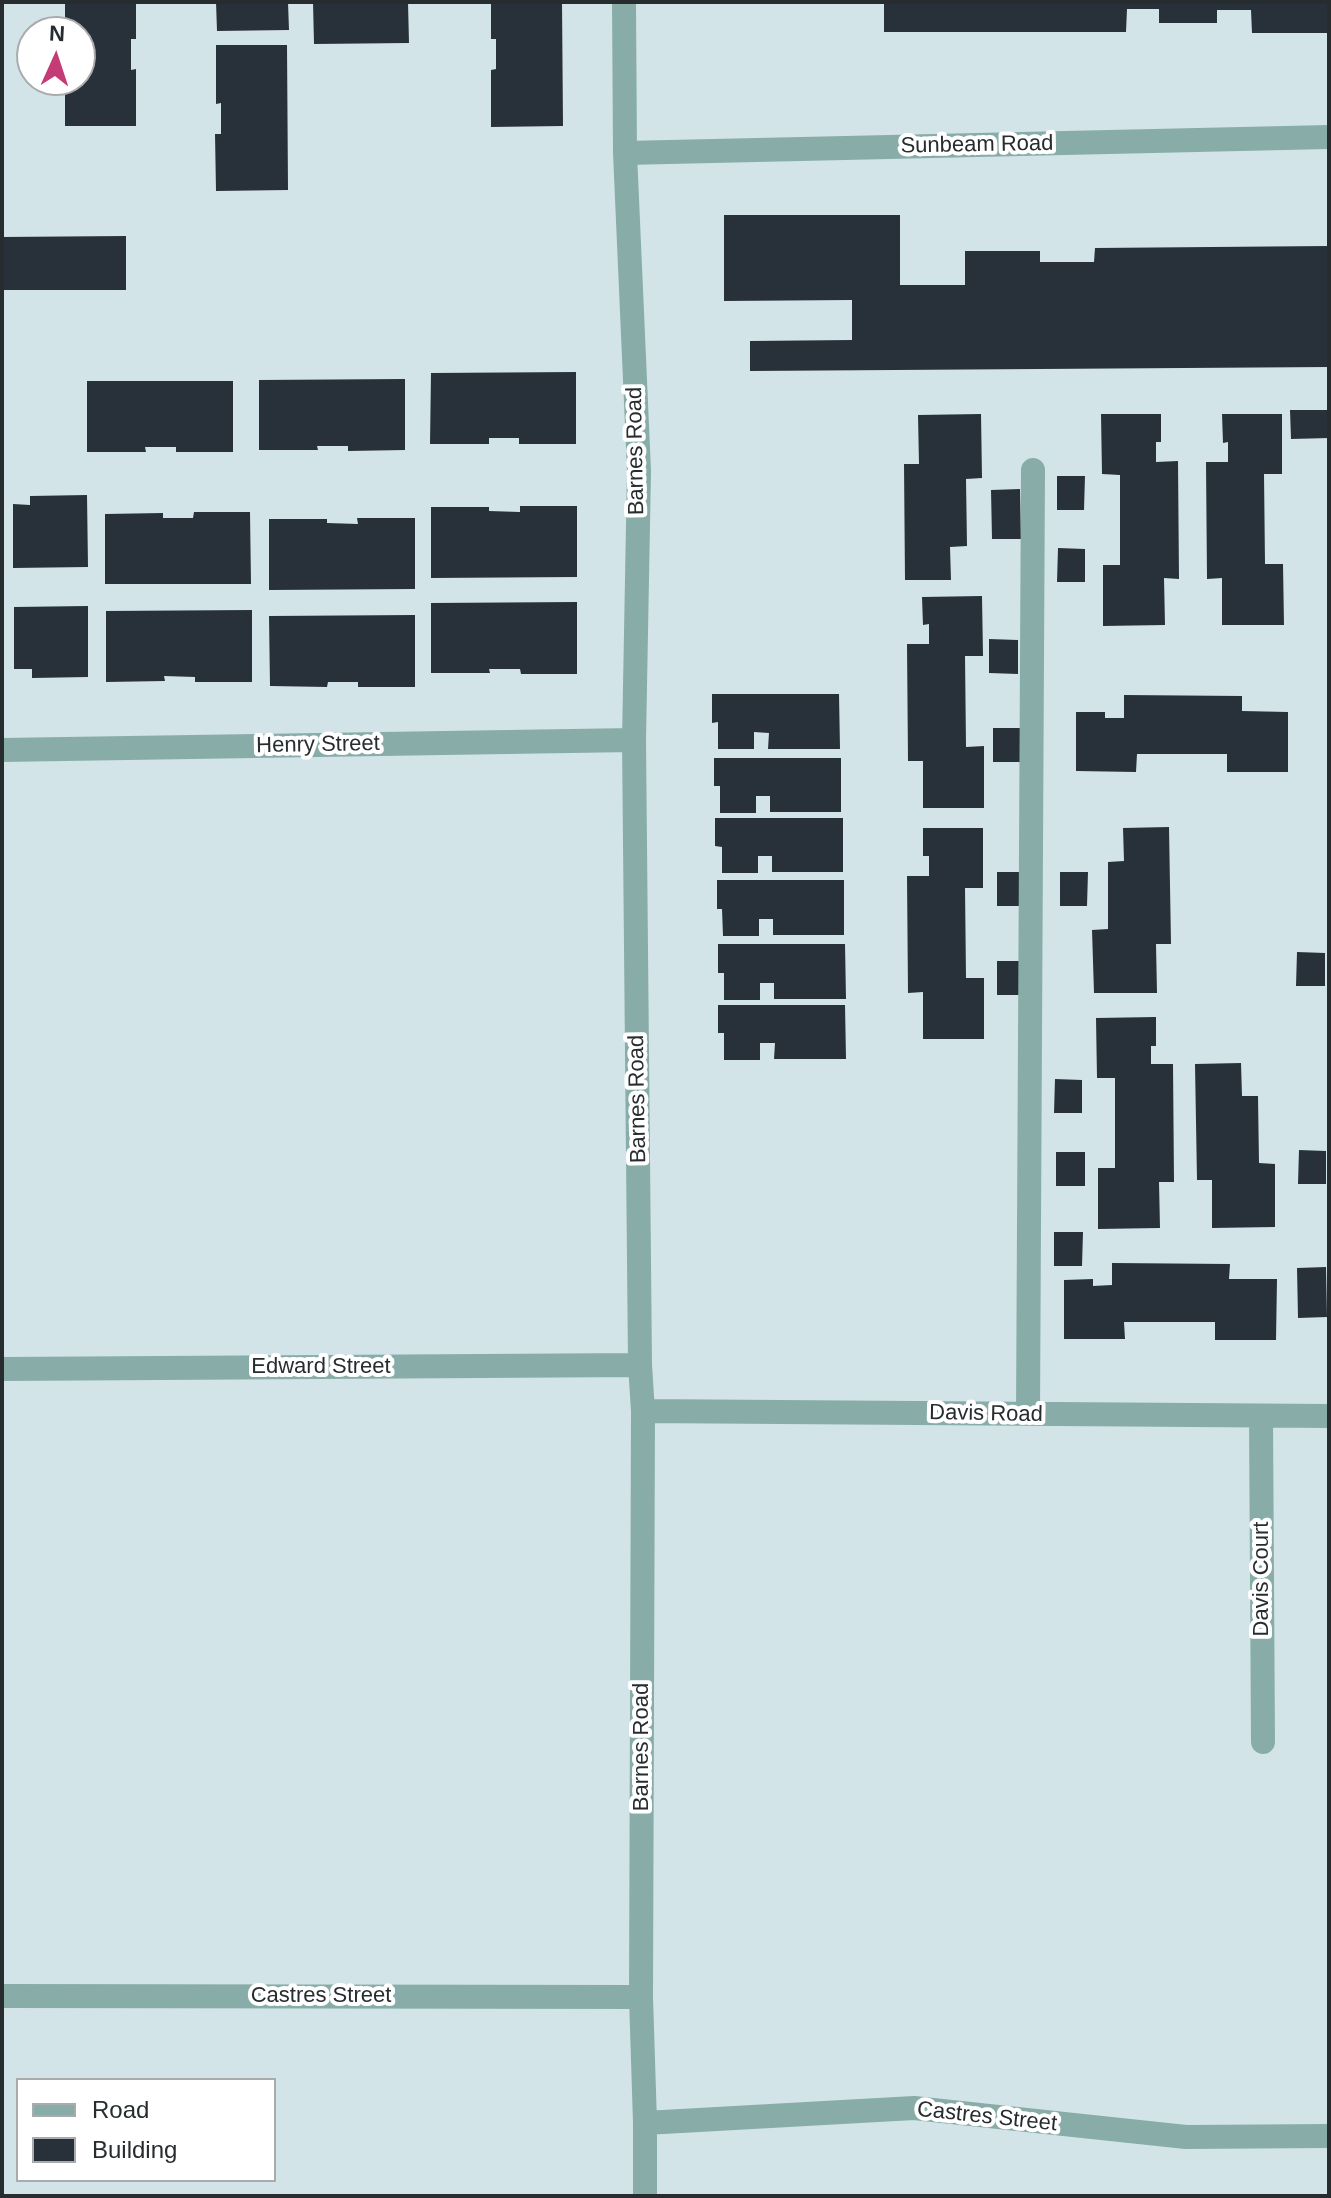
<!DOCTYPE html>
<html>
<head>
<meta charset="utf-8">
<style>
  body { margin:0 }
  #map { position:relative; width:1331px; height:2198px; overflow:hidden; background:#d3e4e8; font-family:Helvetica,sans-serif }
  canvas { display:block }
  .frame { position:absolute; inset:0; border:4px solid #272d2f; pointer-events:none }
  .legend { position:absolute; left:16px; top:2078px; width:260px; height:104px; box-sizing:border-box; background:#fff; border:2px solid #a9abac; margin:0; padding:10px 14px; list-style:none; font-size:24px; color:#272d2f }
  .legend li { display:flex; align-items:center; gap:16px; height:40px }
  .legend b { width:40px; border:2px solid #a9abac }
  .north { position:absolute; left:16px; top:16px; width:80px; height:80px; box-sizing:border-box; background:#fff; border:2px solid #a9abac; border-radius:50%; rotate:3deg; font-size:22px; font-weight:700; line-height:32px; text-align:center; color:#272d2f }
  .north::after { content:''; display:block; margin:auto; width:28px; height:36px; background:#c53b75; clip-path:polygon(50% 0,100% 100%,50% 72%,0 100%) }
</style>
</head>
<body>
<div id="map">
<canvas width="1331" height="2198"></canvas>
<div class="frame"></div>
<ul class="legend">
<li><b style="height:10px;background:#88ada8"></b>Road</li>
<li><b style="height:22px;background:#283139"></b>Building</li>
</ul>
<div class="north">N</div>
</div>
<script>
const g = document.querySelector('canvas').getContext('2d');
g.lineJoin = 'round';
function fill(path, color) { g.fillStyle = color; g.fill(path, 'evenodd'); }
const poly = rows => new Path2D(rows.map(r => 'M' + r).join(''));
function stroke(path, color, width, dash) { g.strokeStyle = color; g.lineWidth = width; g.lineCap = dash ? 'butt' : 'round'; g.setLineDash(dash || []); g.stroke(path); }
function write(font, color, halo, rows, align = 'center') {
  g.font = font + ' Helvetica,sans-serif'; g.lineWidth = 8; g.setLineDash([]); g.textBaseline = 'middle'; g.strokeStyle = halo; g.fillStyle = color; for (const [text, x, y, turn = 0] of rows) {
    g.save(); g.translate(x, y); g.rotate((+turn || 0) * Math.PI / 180); g.textAlign = isNaN(turn) ? turn : align; if (halo) g.strokeText(text, 0, 0); g.fillText(text, 0, 0); g.restore();
  }
}
fill(poly([
  [65,2,136,2,136,39,131,39,131,70,136,69,136,126,65,126,65,80,80,80,80,32,65,32],
  [216,2,288,2,289,30,217,31],
  [313,2,408,2,409,43,314,44],
  [491,2,562,2,563,126,491,127,491,70,496,69,496,39,491,39],
  [884,2,1329,2,1329,33,1252,33,1251,10,1217,10,1217,23,1159,23,1159,9,1127,9,1126,32,884,32],
  [216,45,287,45,288,190,216,191,215,134,221,134,221,103,216,104],
  [724,215,900,215,900,285,965,285,965,251,1040,251,1040,262,1094,262,1095,248,1329,246,1329,367,750,371,750,341,852,340,852,300,724,301],
  [126,236,126,290,2,290,2,237],
  [576,372,576,444,519,444,519,438,489,438,489,444,430,444,431,373],
  [405,379,405,450,348,451,348,446,317,446,318,450,259,450,259,380],
  [87,381,233,381,233,452,176,452,176,447,145,447,146,452,87,452],
  [1290,410,1329,410,1329,438,1291,439],
  [981,414,982,478,966,479,967,546,950,547,951,580,905,580,904,464,919,464,918,415],
  [1101,414,1161,414,1161,442,1156,442,1156,462,1178,461,1179,579,1164,578,1165,625,1103,626,1103,565,1120,565,1120,475,1102,474],
  [1222,414,1282,414,1282,474,1264,474,1265,564,1283,564,1284,625,1222,625,1222,578,1207,579,1206,462,1228,462,1228,442,1223,443],
  [1057,476,1085,476,1084,510,1057,510],
  [1020,489,1021,539,992,539,991,490],
  [87,495,88,567,13,568,13,504,30,505,30,496],
  [520,506,577,506,577,577,431,578,431,507,489,507,489,511,520,512],
  [194,512,250,512,251,584,105,584,105,514,163,513,163,518,193,518],
  [357,518,415,518,415,589,269,590,269,519,327,519,327,523,358,524],
  [1058,548,1085,549,1085,582,1057,582],
  [982,596,983,656,965,656,966,747,984,746,984,808,923,808,923,761,908,761,907,644,929,644,929,624,923,625,922,597],
  [577,602,577,674,521,674,520,669,489,669,490,673,431,673,431,603],
  [88,606,88,677,32,678,32,669,14,669,14,607],
  [252,610,252,682,195,682,195,677,164,676,165,681,106,682,106,611],
  [415,615,415,687,358,687,358,682,328,682,327,687,270,686,269,616],
  [989,639,1018,640,1018,674,989,673],
  [712,694,839,694,840,749,768,749,769,733,754,732,754,749,718,749,718,722,712,723],
  [1124,695,1242,696,1242,711,1288,712,1288,772,1227,772,1227,754,1137,754,1136,772,1076,771,1076,712,1105,712,1105,718,1124,718],
  [993,728,1021,728,1021,762,993,762],
  [714,758,841,758,841,812,770,812,770,796,756,796,756,813,720,813,720,786,714,786],
  [715,818,843,818,843,872,772,872,772,856,758,856,758,873,722,873,722,847,715,846],
  [1169,827,1171,944,1156,944,1157,993,1094,993,1092,930,1108,929,1108,862,1124,861,1123,828],
  [923,828,983,828,983,888,965,888,966,978,984,978,984,1039,923,1039,923,992,908,993,907,876,929,876,929,856,923,856],
  [997,872,1025,872,1024,906,997,906],
  [1060,872,1088,872,1087,906,1060,906],
  [717,880,844,880,844,935,773,935,773,919,759,919,759,936,723,936,722,909,717,909],
  [718,944,845,944,846,999,774,999,774,983,760,983,760,1000,724,1000,724,973,718,973],
  [1297,952,1325,953,1325,986,1296,986],
  [997,961,1025,961,1024,995,997,995],
  [718,1005,845,1005,846,1059,774,1059,775,1043,760,1043,760,1060,724,1060,724,1033,718,1033],
  [1156,1017,1156,1046,1151,1046,1151,1064,1173,1064,1174,1182,1159,1182,1160,1228,1098,1229,1098,1168,1115,1168,1115,1078,1097,1078,1096,1018],
  [1241,1063,1242,1096,1258,1096,1259,1163,1275,1164,1275,1227,1212,1228,1212,1180,1197,1180,1195,1064],
  [1055,1079,1082,1080,1082,1113,1054,1113],
  [1299,1150,1326,1151,1326,1184,1298,1184],
  [1056,1152,1085,1152,1085,1186,1056,1186],
  [1054,1232,1083,1232,1082,1266,1054,1266],
  [1112,1263,1230,1264,1229,1279,1277,1279,1276,1340,1215,1340,1215,1322,1124,1322,1125,1339,1064,1339,1064,1280,1093,1279,1093,1286,1112,1285],
  [1326,1267,1327,1317,1298,1318,1297,1268]
]), '#283139');
stroke(poly([
  [624,2,625,153,639,471,634,740,640,1365,643,1411,641,1997,645,2123,645,2196],
  [625,153,1329,137],
  [2,750,634,740],
  [2,1369,640,1365],
  [643,1411,1329,1416],
  [1028,1414,1033,470],
  [1261,1417,1263,1742],
  [2,1996,641,1997],
  [645,2123,914,2108,1186,2137,1329,2136]
]), '#88ada8', 24);
write('22px', '#272d2f', '#fff', [
  ["Sunbeam Road",977,145,-1],
  ["Barnes Road",636,451,-91],
  ["Henry Street",318,745,-1],
  ["Barnes Road",638,1099,-91],
  ["Edward Street",321,1367],
  ["Davis Road",986,1414,1],
  ["Davis Court",1262,1579,-90],
  ["Barnes Road",642,1747,-90],
  ["Castres Street",321,1996],
  ["Castres Street",987,2117,6]
]);
</script>
</body>
</html>
